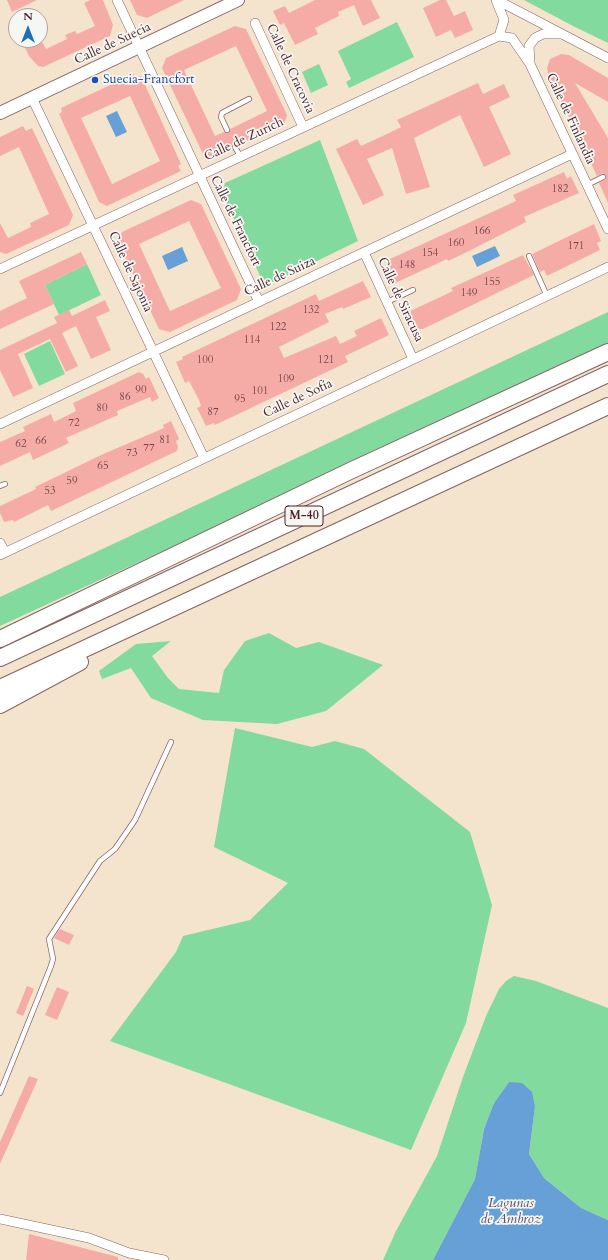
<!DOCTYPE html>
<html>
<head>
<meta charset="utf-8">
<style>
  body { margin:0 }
  #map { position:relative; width:608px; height:1260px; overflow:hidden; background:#f4e4ce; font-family:Cardo,serif }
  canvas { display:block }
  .north { position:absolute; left:8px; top:8px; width:40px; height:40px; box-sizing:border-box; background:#f6f6f2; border:1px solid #b1a0a2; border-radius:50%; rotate:0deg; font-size:11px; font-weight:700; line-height:16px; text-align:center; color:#4a1f2b }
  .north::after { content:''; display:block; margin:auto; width:14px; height:18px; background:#1f6fb2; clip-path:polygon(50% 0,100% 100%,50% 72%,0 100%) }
</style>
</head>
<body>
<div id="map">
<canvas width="608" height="1260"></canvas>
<div class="north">N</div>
</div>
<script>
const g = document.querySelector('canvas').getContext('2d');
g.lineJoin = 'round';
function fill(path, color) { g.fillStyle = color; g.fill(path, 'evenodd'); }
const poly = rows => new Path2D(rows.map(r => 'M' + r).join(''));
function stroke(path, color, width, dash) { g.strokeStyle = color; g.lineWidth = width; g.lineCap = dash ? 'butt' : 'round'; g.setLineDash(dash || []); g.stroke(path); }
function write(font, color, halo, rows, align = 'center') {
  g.font = font + ' Cardo,serif'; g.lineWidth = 3.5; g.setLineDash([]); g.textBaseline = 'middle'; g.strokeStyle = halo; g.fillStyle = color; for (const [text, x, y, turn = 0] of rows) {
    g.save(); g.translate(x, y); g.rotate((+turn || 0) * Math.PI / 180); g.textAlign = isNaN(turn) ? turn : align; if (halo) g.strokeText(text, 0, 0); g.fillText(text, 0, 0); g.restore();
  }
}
fill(poly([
  [524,0,608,0,608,43,573,26],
  [397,22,414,57,349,88,346,82,351,79,338,51],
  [319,64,328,85,311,93,302,72],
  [320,140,358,241,274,282,266,281,261,278,222,193,225,183],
  [87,264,101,295,59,315,45,285],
  [608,312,608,343,380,451,0,626,0,597],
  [50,341,65,374,39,386,24,354],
  [269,633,296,648,319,642,383,665,326,711,277,724,203,720,151,698,131,668,102,679,99,671,136,644,171,641,152,656,168,678,179,689,219,693,224,670,245,641],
  [235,728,312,747,335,741,364,749,470,832,492,905,466,1023,411,1150,110,1041,176,952,183,936,250,920,288,883,214,847],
  [514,976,536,981,608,1008,608,1220,581,1208,544,1178,529,1154,535,1107,509,1082,494,1103,484,1129,475,1179,433,1260,383,1260,396,1231,437,1156,463,1077,486,1016,499,989,506,981]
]), '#82da9f');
fill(poly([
  [117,111,127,132,116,137,106,116],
  [495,246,500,256,477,267,472,256],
  [182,247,188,261,168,270,162,256],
  [509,1082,522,1083,532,1092,535,1107,529,1154,544,1178,581,1208,608,1220,608,1260,433,1260,475,1179,484,1129,494,1103]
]), '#67a0d6');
fill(poly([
  [7,0,37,0,12,12],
  [90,0,103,0,113,25,110,36,43,67,38,66,29,56,21,40,41,40,46,49,67,39,65,35,75,31,77,34,95,26,84,3],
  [130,0,184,0,147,18,137,15],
  [315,0,371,0,380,18,363,26,354,5,338,12,339,16,315,28,318,34,295,45,284,23,280,25,273,11,285,6,289,13],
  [440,0,446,0,454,16,465,11,473,30,455,38,451,30,436,37,423,8],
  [235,26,246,29,287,115,284,124,238,145,234,144,232,148,213,157,203,154,162,68,166,58],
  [236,46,267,111,230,129,229,133,224,132,215,136,184,70],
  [561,54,569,55,608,78,608,102,575,83,608,138,608,203,599,183,606,179,606,176,603,173,597,176,548,73,547,68,550,59],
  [134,74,136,78,141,76,181,164,178,166,181,171,107,206,99,202,59,114,62,112,61,108],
  [130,96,160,161,112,184,81,118],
  [478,83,483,94,504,84,510,97,489,107,511,154,484,167,460,115,414,138,430,187,406,194,392,148,367,159,384,195,363,205,336,149,357,139,361,146,387,134,401,127,397,120],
  [23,126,26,131,32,128,73,215,69,225,6,254,0,252,0,223,8,238,31,227,30,223,49,214,19,147,0,156,0,137],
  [564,172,567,179,571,176,579,193,524,217,526,222,465,253,448,261,447,259,393,284,384,266,391,261,390,259,516,201,513,195],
  [191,200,201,204,241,289,237,300,170,332,159,329,118,243,122,232],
  [189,221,221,288,170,311,139,244],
  [594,224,601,241,597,243,600,250,547,276,544,270,540,272,532,254],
  [81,252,87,264,45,285,54,304,0,329,0,311,27,298,19,281],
  [523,255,534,275,423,329,419,329,418,328,414,329,406,313,453,291,451,288],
  [363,281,371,297,343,309,342,307,325,314,329,322,279,347,284,358,336,336,340,344,357,336,354,331,381,318,389,335,345,356,348,362,215,425,214,423,206,426,197,408,201,406,199,400,189,381,185,383,176,362,183,359,182,357,316,294,319,301],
  [105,300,110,311,96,317,111,350,91,359,76,326,62,333,78,366,66,372,50,339,18,354,33,388,13,397,0,370,0,350,57,323,54,317,69,310,72,316],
  [139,372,143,374,146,379,149,377,159,398,152,402,150,397,117,411,118,415,66,438,69,443,33,460,30,452,0,466,0,442,25,431,23,427,51,414,54,422,76,411,73,403],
  [171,421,179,439,176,441,178,447,177,451,51,511,48,505,14,522,13,520,4,522,0,513,0,506,36,489,35,487,101,455,164,428,163,425],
  [60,929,74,935,69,945,54,938],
  [27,986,34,989,23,1016,16,1013],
  [57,987,69,992,57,1020,45,1015],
  [29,1076,38,1079,0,1164,0,1142],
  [29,1234,118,1257,118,1260,26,1260]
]), '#f6aca6');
const lane = poly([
  [227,130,221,117,222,113,249,99],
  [235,147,240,156],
  [587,185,603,177],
  [529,256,547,296],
  [387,302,413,290],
  [0,486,5,484],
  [0,1093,51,966,53,959,49,939,100,861,115,849,135,820,171,742]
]);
const street = poly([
  [117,0,259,302],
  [496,0,504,20,499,36],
  [497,0,608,58],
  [255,23,303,127],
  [530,63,529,46,535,38,543,34,561,34],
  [32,98,204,458],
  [364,252,413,359],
  [0,269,499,36,512,38,530,64,608,229],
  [0,424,572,154],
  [0,543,5,552],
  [0,555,608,267],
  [0,1219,89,1238,129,1253,164,1260]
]);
const secondary = poly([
  [0,113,238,0]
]);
const highway = poly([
  [0,639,350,471,608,352],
  [0,658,608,374],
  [0,688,608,406],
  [0,705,80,662]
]);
stroke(lane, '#866464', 6);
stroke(street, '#866464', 10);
stroke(secondary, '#866464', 14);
stroke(highway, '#866464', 18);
stroke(lane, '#fff', 4.5);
stroke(street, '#fff', 9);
stroke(secondary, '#fff', 12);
stroke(highway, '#fff', 16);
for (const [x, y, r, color] of [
  [95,80,4,"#1a4fb4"]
]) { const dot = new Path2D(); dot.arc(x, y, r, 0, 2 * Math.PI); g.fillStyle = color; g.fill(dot); stroke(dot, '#f6f6f2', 1.5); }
write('11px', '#75424a', null, [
  ["182",560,189],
  ["166",482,231],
  ["160",456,243],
  ["171",576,246],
  ["154",430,253],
  ["148",407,265],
  ["155",492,282],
  ["149",469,293],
  ["132",311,310],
  ["122",278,327],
  ["114",252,340],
  ["100",205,360],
  ["121",326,360],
  ["109",286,379],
  ["90",141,390],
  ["101",260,391],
  ["86",125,397],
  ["95",240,399],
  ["80",102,408],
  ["87",213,412],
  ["72",74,423],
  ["81",165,440],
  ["66",41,441],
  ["62",21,444],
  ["77",149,448],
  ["73",132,453],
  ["65",103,466],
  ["59",72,481],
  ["53",50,491]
]);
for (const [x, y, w] of [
  [304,516,38]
]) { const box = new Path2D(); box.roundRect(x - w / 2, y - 10, w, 20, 3); g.fillStyle = '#f6f6f2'; g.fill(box); stroke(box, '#4a1f2b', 1); }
write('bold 12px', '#4a1f2b', null, [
  ["M-40",304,516]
]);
write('13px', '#4a1f2b', '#f6f6f2', [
  ["Calle de Suecia",113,44,-25],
  ["Calle de Cracovia",290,69,65],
  ["Calle de Finlandia",570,119,65],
  ["Calle de Zurich",244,140,-25],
  ["Calle de Francfort",235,221,64],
  ["Calle de Sajonia",130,272,65],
  ["Calle de Suiza",280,277,-25],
  ["Calle de Siracusa",400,300,65],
  ["Calle de Sofía",298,399,-25]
]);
write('13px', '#164399', '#f6f6f2', [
  ["Suecia-Francfort",103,80]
], 'left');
write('italic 14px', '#56536f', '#f6f6f2', [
  ["Lagunas",511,1204],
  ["de Ambroz",511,1220]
]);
</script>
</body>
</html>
